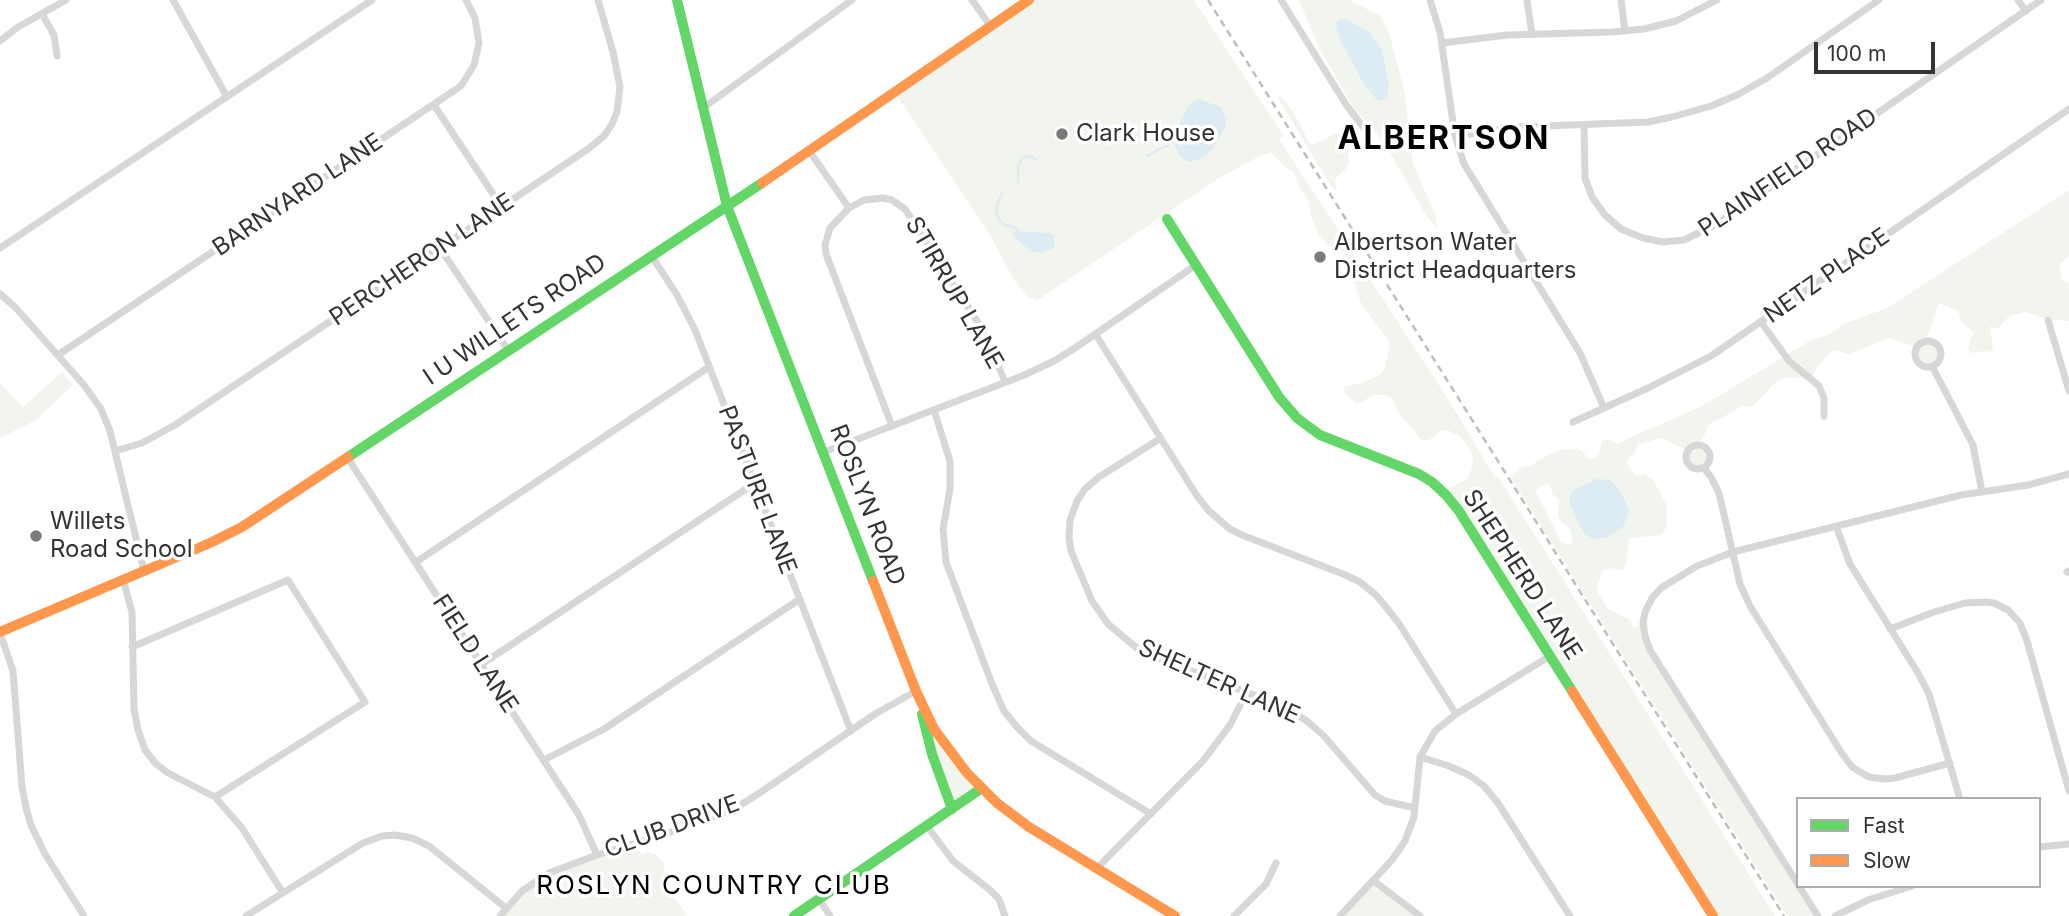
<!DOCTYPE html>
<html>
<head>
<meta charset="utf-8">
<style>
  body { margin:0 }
  #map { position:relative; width:2069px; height:916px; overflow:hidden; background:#fff; font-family:Inter,sans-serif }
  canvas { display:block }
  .legend { position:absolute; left:1796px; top:797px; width:245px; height:91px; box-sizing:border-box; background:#fff; border:2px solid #adadad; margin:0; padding:9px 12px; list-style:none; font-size:21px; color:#333 }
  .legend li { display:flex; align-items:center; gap:14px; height:35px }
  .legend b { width:35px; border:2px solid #adadad }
  .scale { position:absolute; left:1814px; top:42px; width:121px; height:32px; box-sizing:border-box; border:4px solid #333; border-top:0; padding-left:9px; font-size:21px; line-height:24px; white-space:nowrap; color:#333; -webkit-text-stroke:5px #fff; paint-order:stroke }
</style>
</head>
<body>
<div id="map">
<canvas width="2069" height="916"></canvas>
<ul class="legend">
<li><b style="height:9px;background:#63d668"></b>Fast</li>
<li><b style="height:9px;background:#ff974d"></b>Slow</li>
</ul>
<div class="scale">100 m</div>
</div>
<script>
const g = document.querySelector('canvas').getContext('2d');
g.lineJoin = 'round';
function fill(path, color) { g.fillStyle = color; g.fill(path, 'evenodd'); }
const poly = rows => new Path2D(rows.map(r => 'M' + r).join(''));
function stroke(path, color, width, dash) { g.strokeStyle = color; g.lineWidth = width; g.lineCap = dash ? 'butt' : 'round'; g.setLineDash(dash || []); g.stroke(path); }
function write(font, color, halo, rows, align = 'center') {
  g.font = font + ' Inter,sans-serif'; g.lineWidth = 7; g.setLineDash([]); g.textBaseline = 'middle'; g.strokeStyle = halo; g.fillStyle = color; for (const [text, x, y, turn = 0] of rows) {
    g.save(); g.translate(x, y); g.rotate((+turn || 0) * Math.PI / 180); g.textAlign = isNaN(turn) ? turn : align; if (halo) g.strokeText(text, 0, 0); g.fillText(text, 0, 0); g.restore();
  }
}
fill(poly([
  [1029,0,1194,0,1283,135,1279,139,1455,410,1488,466,1495,477,1497,476,1545,551,1775,916,1713,916,1445,492,1469,477,1473,464,1472,453,1462,438,1450,431,1442,430,1429,440,1423,441,1418,437,1413,429,1401,416,1391,398,1384,395,1374,395,1359,403,1356,403,1348,397,1343,387,1365,382,1381,374,1385,369,1390,343,1361,303,1343,251,1329,246,1320,237,1311,215,1309,202,1298,184,1293,171,1284,166,1270,152,1252,160,1221,177,1036,301,1033,297,1029,299,1014,280,989,233,895,93],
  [1299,0,1349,0,1380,16,1389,33,1405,94,1409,140,1414,165,1436,217,1437,229,1427,217,1384,142,1353,107,1319,48],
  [1339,38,1382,50,1389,85,1362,81],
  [1278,95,1283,99,1294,113,1310,144,1315,144,1337,133,1343,137,1348,146,1349,162,1345,170,1335,179,1337,192,1331,186,1280,102],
  [2069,190,2069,256,2060,264,2061,279,2069,283,2069,321,2048,319,2025,312,2009,316,1998,329,1990,326,1993,347,1991,352,1983,351,1973,353,1970,352,1968,348,1973,332,1962,322,1958,311,1939,303,1926,340,1935,343,1940,349,1940,357,1932,366,1925,366,1918,362,1915,355,1916,347,1889,338,1860,350,1847,354,1838,351,1834,351,1826,356,1815,370,1812,379,1785,377,1775,383,1755,404,1749,407,1743,406,1708,425,1705,434,1697,445,1706,449,1710,455,1709,462,1704,468,1693,468,1687,462,1688,451,1662,438,1638,444,1634,454,1628,458,1627,463,1635,476,1645,474,1654,481,1666,504,1667,523,1665,530,1660,535,1629,538,1626,565,1622,570,1613,568,1602,571,1597,587,1597,591,1608,609,1630,620,1634,628,1643,623,1645,636,1818,916,1787,916,1512,480,1512,476,1520,468,1532,465,1540,459,1561,450,1576,448,1582,451,1589,459,1594,459,1600,451,1602,441,1605,440,1610,440,1617,444,1621,443,1629,438,1702,406,1808,342,1829,334,1844,324,1887,308],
  [1549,483,1553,495,1559,499,1558,516,1561,522,1569,528,1572,537,1572,543,1569,545,1561,542,1536,492,1536,489],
  [62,372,72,384,71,387,36,420,0,438,0,383,23,407],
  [934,729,982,788,952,809,927,735],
  [633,844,642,855,648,852,657,855,664,863,665,877,661,881,688,916,500,916,534,882],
  [1374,881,1420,916,1340,916]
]), '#f1f5ed');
fill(poly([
  [1340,19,1348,20,1369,32,1382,50,1389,85,1387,98,1380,101,1376,99,1362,81,1339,38,1336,26,1337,21],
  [1198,99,1221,107,1226,117,1226,126,1212,150,1203,158,1189,162,1180,156,1175,146,1174,135,1187,107],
  [1018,231,1050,233,1054,235,1055,243,1053,248,1042,253,1032,252,1015,238,1013,233],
  [1596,479,1610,480,1619,489,1629,510,1623,527,1606,538,1593,539,1585,534,1579,525,1569,502,1572,491]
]), '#ddebf3');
stroke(poly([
  [1147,156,1175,141],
  [1016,182,1018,181,1018,167,1022,158,1029,156,1036,159],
  [1002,193,996,207,998,218,1004,225,1016,228,1018,231]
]), '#ddebf3', 2.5);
stroke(poly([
  [173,0,227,97],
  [972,0,991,27],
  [1281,0,1347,106,1364,128],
  [1430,0,1440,32,1455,136,1464,164,1580,353,1604,408],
  [1527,0,1532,34],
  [1621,0,1625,31],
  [2018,0,2026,11],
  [42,14,54,35,57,56],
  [0,41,18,27,66,0],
  [1442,43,1507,35,1612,32,1644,29,1676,21,1717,0],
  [434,105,501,206],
  [703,108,852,0],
  [1584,125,1585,178,1592,197,1605,215,1621,229,1643,238,1663,242,1684,240,1717,224,2041,0],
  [1455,136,1519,127,1648,122,1672,117,1711,106,1737,95,1767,78,1879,0],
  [810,152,849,208],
  [0,248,372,0],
  [440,248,508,350],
  [651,255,677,295,695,330,851,731],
  [0,294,15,307,84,385,101,409,110,431,144,571],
  [2048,320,2069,391],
  [1761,322,1789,361,1819,386,1824,398,1824,416],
  [1096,335,1197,496,1209,511,1230,529,1242,535,1343,574,1360,582,1377,596,1398,622,1456,714],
  '1915 354a13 13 0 1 1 26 0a13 13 0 1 1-26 0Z',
  [58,355,461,86,474,65,479,43,475,18,466,0],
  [1932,366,1973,445,1982,492],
  [934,410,950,461,950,489,943,529,946,562,992,684,1004,711,1017,727,1031,741,1151,814],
  [1573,422,1648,388,1711,356,2069,109],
  [892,426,826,254,825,245,830,228,849,208,864,200,883,198,892,200,905,209,979,324,991,348,1005,382],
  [1161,438,1099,477,1085,489,1077,501,1070,520,1069,537,1071,551,1092,601,1108,624,1138,649,1152,656,1285,707,1307,721,1324,736,1375,795,1385,801,1415,808],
  '1686 457a12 12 0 1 1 24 0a12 12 0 1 1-24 0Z',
  [115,451,142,443,175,425,588,149,604,136,612,124,617,112,620,87,613,52,598,0],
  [824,452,1022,376,1054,361,1075,348,1196,265],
  [347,457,579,815,597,855],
  [1704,468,1711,477,1719,493,1740,584,1750,606,1841,752,1852,767,1869,777,1885,779,1895,778,1950,763],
  [1836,526,1850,564,1918,673,1929,694,1960,799],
  [416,562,709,367],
  [2067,572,2069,571],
  [123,579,132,612,134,709,138,730,145,750,156,764,168,773,215,797,242,828,283,893],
  [1890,629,1934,612,1965,603,1985,602,1994,603,2008,610,2020,623,2027,641,2069,791],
  [0,633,13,671,22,787,26,808,31,825,45,854,84,916],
  [132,647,288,580,365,702,215,797],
  [482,664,755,483],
  [1420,757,1449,766,1469,775,1484,786,1498,803,1570,916],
  [544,760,604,729,800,599],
  [927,826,953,861,990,890,999,899,1005,916],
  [2039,847,2069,844],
  [1097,868,1203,761,1230,725,1247,692],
  [1374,881,1420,916],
  [1798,884,1650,650,1645,636,1643,623,1645,612,1652,598,1661,588,1697,566,1733,552,1961,495,2028,485,2069,474],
  [1799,886,1818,916],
  [819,899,830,916],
  [246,916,363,843,382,836,395,835,412,838,429,846,506,908],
  [500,916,522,891,549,873,597,855,690,826,734,809,758,794,875,714,916,691],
  [1234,916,1266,884,1276,863],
  [1340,916,1392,860,1405,841,1414,817,1420,757,1435,731,1456,714,1550,656],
  [1835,916,1868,900,1912,886]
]), '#d7d7d7', 7);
stroke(poly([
  [677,0,727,206,873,581],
  [1167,219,1279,397,1297,418,1320,435,1419,474,1432,482,1446,495,1459,511,1572,691],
  [348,457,762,183],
  [922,714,932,754,952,809],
  [794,916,982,788]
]), '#63d668', 10);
stroke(poly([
  [762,183,1029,0],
  [873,581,916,691,934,729,967,773,997,803,1029,827,1175,916],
  [0,632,210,543,242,527,348,457],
  [1572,691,1713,916]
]), '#ff974d', 10);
stroke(poly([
  [1208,0,1784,916]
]), '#bebebe', 2.5, [7, 5]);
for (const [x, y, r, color] of [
  [1062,134,7,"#7a7a7a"],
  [1320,257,7,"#7a7a7a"],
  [36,536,7,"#7a7a7a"]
]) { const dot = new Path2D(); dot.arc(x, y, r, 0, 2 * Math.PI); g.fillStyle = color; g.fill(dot); stroke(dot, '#fff', 2.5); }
write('24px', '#333', '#fff', [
  ["Clark House",1076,134],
  ["Albertson Water",1334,243],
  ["District Headquarters",1334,271],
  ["Willets",50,522],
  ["Road School",50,550]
], 'left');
write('24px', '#333', '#fff', [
  ["PLAINFIELD ROAD",1788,173,-34],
  ["BARNYARD LANE",298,195,-34],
  ["PERCHERON LANE",422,260,-34],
  ["NETZ PLACE",1827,276,-35],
  ["STIRRUP LANE",954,293,60],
  ["I U WILLETS ROAD",515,320,-34],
  ["PASTURE LANE",757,490,69],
  ["ROSLYN ROAD",867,505,69],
  ["SHEPHERD LANE",1522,575,57],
  ["FIELD LANE",475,654,57],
  ["SHELTER LANE",1219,682,24],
  ["CLUB DRIVE",672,827,-20]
]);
g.letterSpacing = '2px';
write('26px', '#000', '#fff', [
  ["ROSLYN COUNTRY CLUB",714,886]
]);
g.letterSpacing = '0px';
g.letterSpacing = '2px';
write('bold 32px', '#000', '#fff', [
  ["ALBERTSON",1444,139]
]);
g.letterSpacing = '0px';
</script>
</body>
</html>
